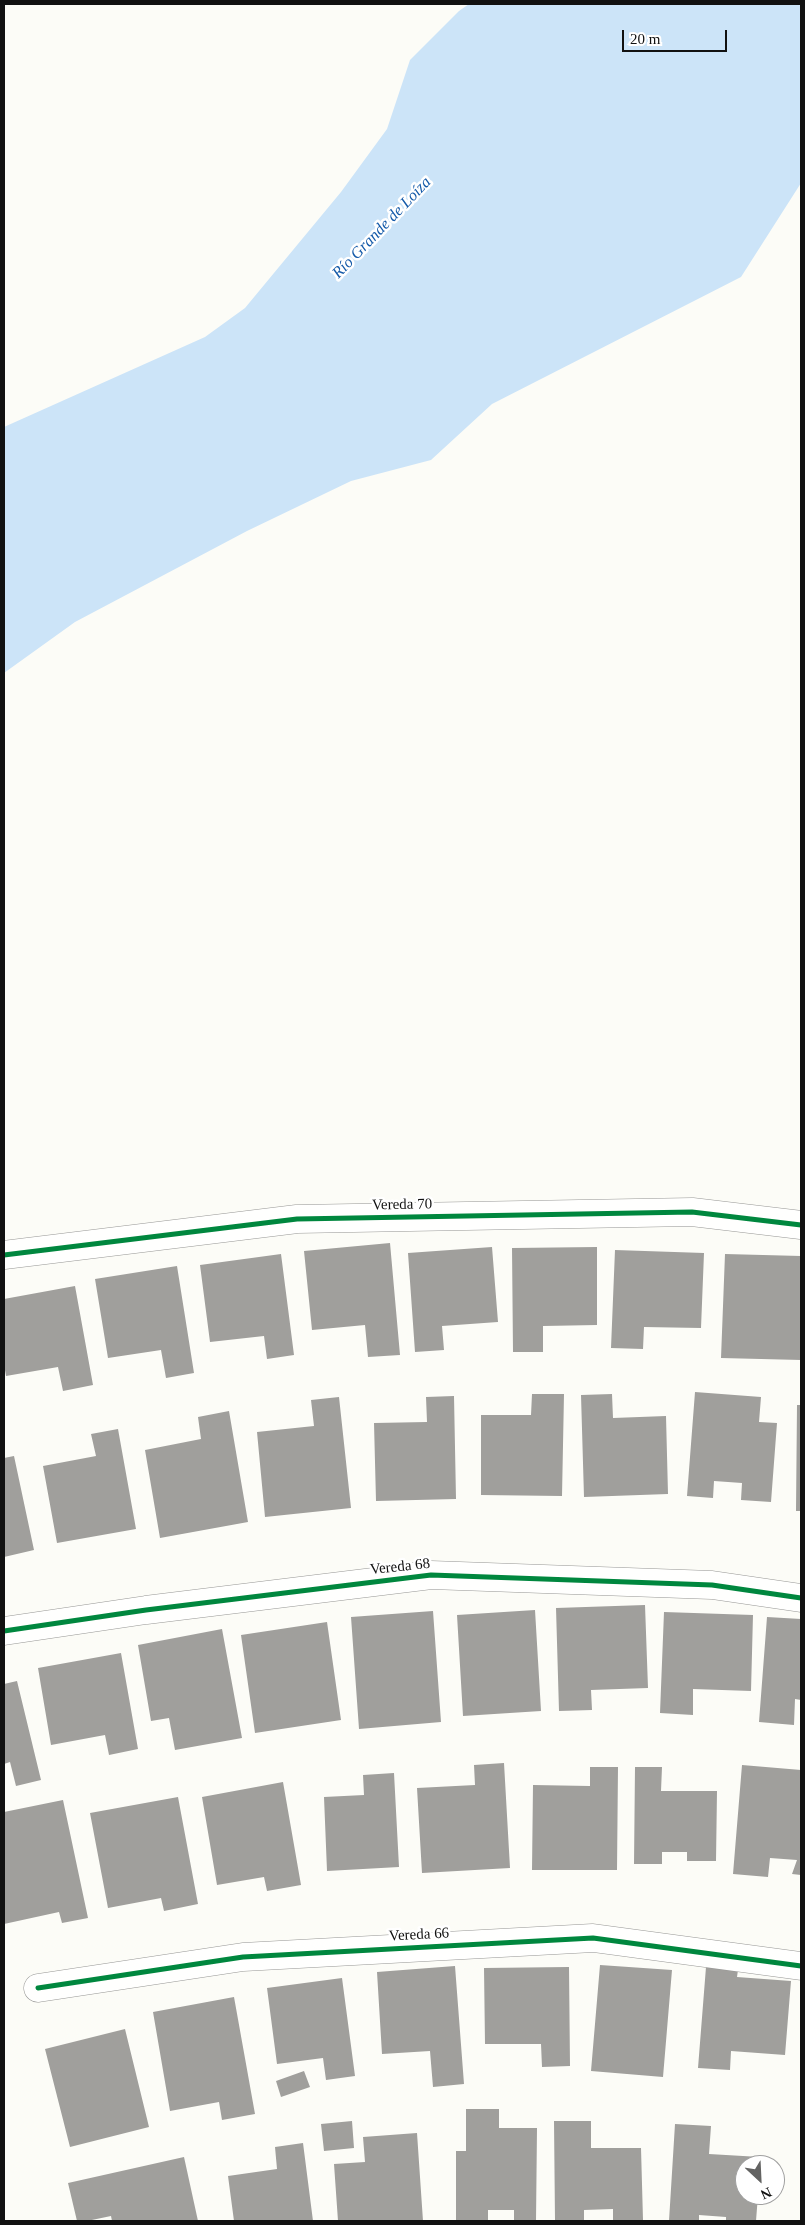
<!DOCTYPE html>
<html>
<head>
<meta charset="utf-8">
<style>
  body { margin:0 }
  #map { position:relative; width:805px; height:2225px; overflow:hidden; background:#fcfcf7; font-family:Georgia,serif }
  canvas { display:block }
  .frame { position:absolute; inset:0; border:5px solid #111; pointer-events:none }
  .north { position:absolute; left:735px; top:2155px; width:50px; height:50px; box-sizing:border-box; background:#fff; border:1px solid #a0a0a0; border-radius:50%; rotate:155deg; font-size:14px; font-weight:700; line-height:20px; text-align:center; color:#111 }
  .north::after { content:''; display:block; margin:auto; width:18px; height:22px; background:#636362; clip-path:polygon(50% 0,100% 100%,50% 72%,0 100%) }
  .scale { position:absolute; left:622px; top:30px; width:105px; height:22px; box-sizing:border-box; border:2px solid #111; border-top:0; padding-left:6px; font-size:15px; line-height:18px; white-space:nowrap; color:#111; -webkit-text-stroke:4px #fff; paint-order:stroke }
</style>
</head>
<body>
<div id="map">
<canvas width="805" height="2225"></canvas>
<div class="frame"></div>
<div class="north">N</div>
<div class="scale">20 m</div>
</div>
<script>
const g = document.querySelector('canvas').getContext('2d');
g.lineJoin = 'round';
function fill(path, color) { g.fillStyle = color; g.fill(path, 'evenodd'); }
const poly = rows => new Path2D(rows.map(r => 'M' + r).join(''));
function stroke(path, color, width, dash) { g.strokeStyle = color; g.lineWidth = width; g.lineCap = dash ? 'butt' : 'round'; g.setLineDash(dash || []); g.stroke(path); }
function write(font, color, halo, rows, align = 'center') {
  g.font = font + ' Georgia,serif'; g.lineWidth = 5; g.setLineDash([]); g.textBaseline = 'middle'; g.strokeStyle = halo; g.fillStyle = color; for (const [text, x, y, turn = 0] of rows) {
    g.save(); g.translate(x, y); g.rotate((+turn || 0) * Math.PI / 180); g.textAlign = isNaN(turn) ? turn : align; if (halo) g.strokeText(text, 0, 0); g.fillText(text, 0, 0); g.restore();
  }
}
fill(poly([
  [469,4,801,4,801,183,741,277,492,404,431,460,351,481,247,531,75,622,4,673,4,427,205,337,245,308,341,192,387,129,410,60,459,11]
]), '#cce4f8');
fill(poly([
  [390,1243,400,1355,368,1357,365,1325,312,1330,304,1251],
  [492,1247,498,1322,442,1326,444,1350,415,1352,408,1253],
  [597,1247,597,1325,543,1326,543,1352,513,1352,512,1248],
  [615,1250,704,1253,701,1328,644,1327,643,1349,611,1348],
  [281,1254,294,1355,267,1359,264,1336,210,1342,200,1265],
  [725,1254,801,1256,801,1360,721,1358],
  [177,1266,194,1373,166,1378,161,1350,108,1358,95,1279],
  [75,1286,93,1385,63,1391,58,1367,6,1376,4,1364,4,1299],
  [695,1392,761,1397,759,1422,777,1423,771,1502,741,1500,742,1483,714,1481,713,1498,687,1496],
  [532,1394,564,1394,562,1496,481,1495,481,1415,531,1415],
  [612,1394,613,1418,666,1416,668,1494,584,1497,581,1395],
  [454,1396,456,1499,376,1501,374,1423,427,1422,426,1397],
  [339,1397,351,1508,265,1517,257,1432,314,1426,311,1400],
  [797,1405,801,1405,801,1511,796,1511],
  [229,1411,248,1522,160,1538,145,1450,201,1439,198,1417],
  [118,1429,136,1529,57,1543,43,1466,96,1456,91,1434],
  [14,1456,34,1550,4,1557,4,1458],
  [645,1605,648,1688,591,1690,592,1710,559,1711,556,1608],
  [535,1610,541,1711,463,1716,457,1615],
  [433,1611,441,1722,359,1729,351,1617],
  [664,1612,753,1615,751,1691,693,1689,693,1715,660,1713],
  [767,1617,801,1619,801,1700,795,1699,794,1725,759,1722],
  [327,1622,341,1720,255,1733,241,1635],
  [222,1629,242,1738,175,1750,169,1718,151,1721,138,1645],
  [121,1653,138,1749,109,1755,105,1735,51,1745,38,1668],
  [17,1681,41,1780,16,1786,10,1762,4,1764,4,1684],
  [504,1763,510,1868,422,1873,417,1788,475,1785,474,1765],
  [742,1765,801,1770,801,1875,792,1874,797,1860,770,1858,768,1877,733,1874],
  [590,1767,618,1767,617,1870,532,1870,533,1785,590,1786],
  [635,1767,662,1767,661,1791,717,1791,716,1861,687,1861,687,1852,662,1852,662,1864,634,1864],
  [394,1773,399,1867,327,1871,324,1797,364,1795,363,1775],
  [283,1782,301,1885,267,1891,264,1877,217,1885,202,1797],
  [178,1797,198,1904,164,1911,161,1898,108,1908,90,1813],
  [63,1800,88,1918,62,1923,59,1912,4,1924,4,1812],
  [600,1965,672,1970,663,2077,591,2071],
  [455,1966,464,2084,433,2087,430,2051,382,2054,377,1972],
  [569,1967,570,2066,542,2067,541,2044,485,2044,484,1968],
  [706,1967,738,1970,737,1977,791,1981,785,2055,731,2051,730,2070,698,2068],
  [342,1978,355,2076,326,2080,323,2058,277,2064,267,1988],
  [234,1997,255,2114,222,2120,219,2102,170,2111,153,2012],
  [125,2029,149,2127,70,2147,45,2049],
  [304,2071,310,2087,281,2097,276,2081],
  [466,2109,499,2109,499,2128,537,2128,536,2221,514,2221,514,2210,488,2210,488,2221,456,2221,456,2151,466,2151],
  [352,2121,354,2148,324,2151,321,2124],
  [554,2121,591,2121,591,2148,641,2148,643,2220,613,2221,613,2209,584,2210,584,2221,555,2221],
  [675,2124,711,2126,709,2154,760,2157,760,2165,745,2165,745,2195,758,2195,756,2221,726,2221,726,2217,699,2215,699,2221,669,2221],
  [417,2133,423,2221,338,2221,334,2164,365,2162,363,2137],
  [303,2143,313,2221,234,2221,228,2176,277,2169,275,2147],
  [184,2157,198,2221,112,2221,111,2216,87,2221,77,2221,68,2183]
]), '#a09f9c');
const minor = poly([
  [4,1255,297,1219,692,1212,801,1225],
  [4,1631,146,1610,431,1575,712,1585,801,1598],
  [38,1988,243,1957,593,1938,801,1966]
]);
stroke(minor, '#979795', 29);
stroke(minor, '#fffffe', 28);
stroke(poly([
  [4,1255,297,1219,692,1212,801,1225],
  [4,1631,146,1610,431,1575,712,1585,801,1598],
  [38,1988,243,1957,593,1938,801,1966]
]), '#00873e', 5);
write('15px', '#111', '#fff', [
  ["Vereda 70",402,1205,-1],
  ["Vereda 68",400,1567,-6],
  ["Vereda 66",419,1935,-3]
]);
write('italic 16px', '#145aa9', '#fff', [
  ["Río Grande de Loíza",382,228,-46]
]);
</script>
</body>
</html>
